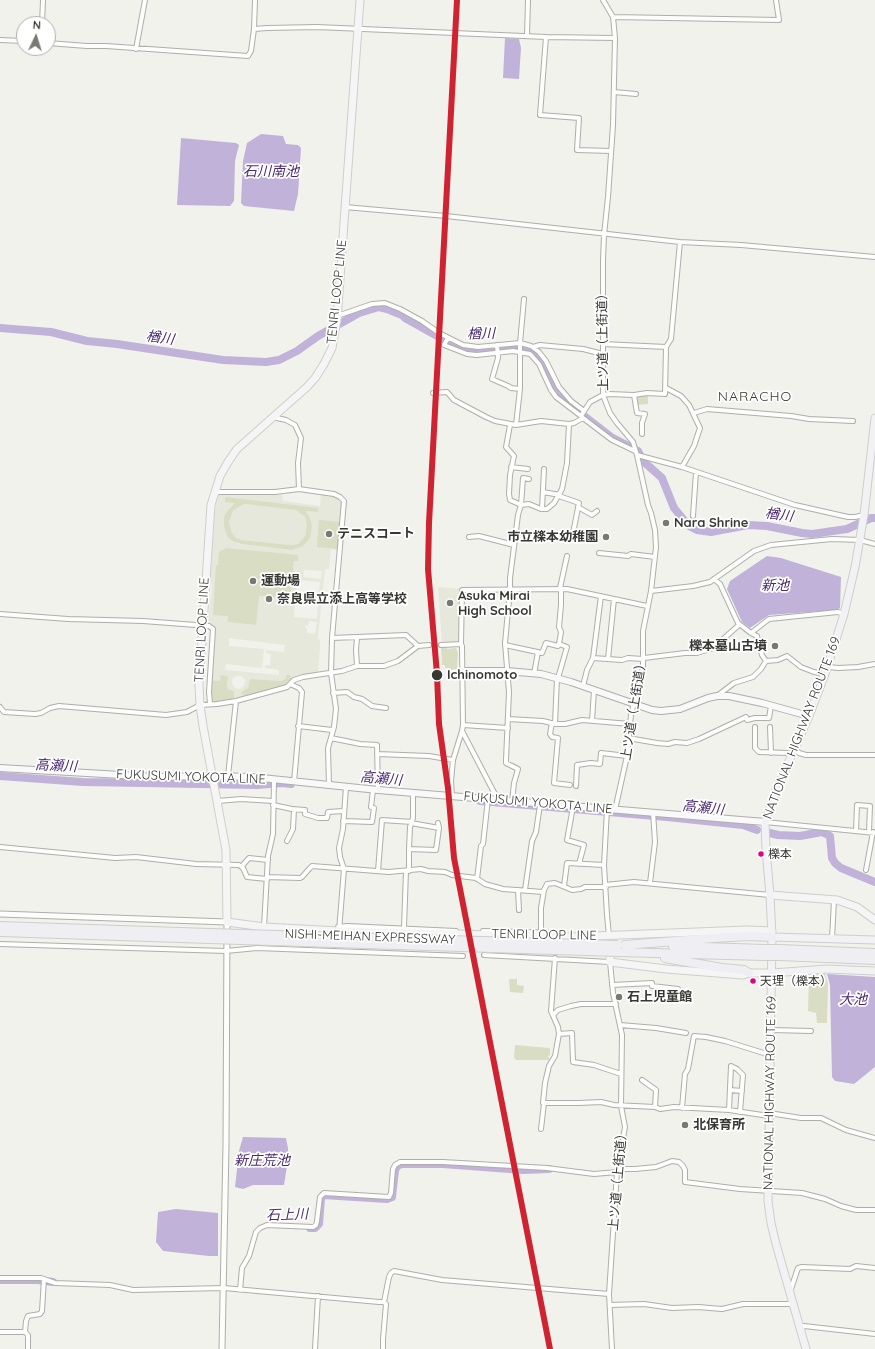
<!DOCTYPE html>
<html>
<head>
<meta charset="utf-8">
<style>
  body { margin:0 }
  #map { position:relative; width:875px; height:1349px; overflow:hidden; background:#f1f2eb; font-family:Quicksand,sans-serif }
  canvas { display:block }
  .north { position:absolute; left:16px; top:16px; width:40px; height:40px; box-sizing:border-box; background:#fff; border:1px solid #afafad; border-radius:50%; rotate:4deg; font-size:11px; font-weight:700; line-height:16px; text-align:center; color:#373833 }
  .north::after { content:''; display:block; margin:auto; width:14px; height:18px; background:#787973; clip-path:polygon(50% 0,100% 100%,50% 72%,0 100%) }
</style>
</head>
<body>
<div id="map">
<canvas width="875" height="1349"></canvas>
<div class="north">N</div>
</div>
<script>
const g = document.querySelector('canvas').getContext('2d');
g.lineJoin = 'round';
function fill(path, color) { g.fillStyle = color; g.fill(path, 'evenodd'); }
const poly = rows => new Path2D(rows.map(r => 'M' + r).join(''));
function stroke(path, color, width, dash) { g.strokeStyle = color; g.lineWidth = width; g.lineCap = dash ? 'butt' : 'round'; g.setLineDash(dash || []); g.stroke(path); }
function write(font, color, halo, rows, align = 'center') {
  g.font = font + ' Quicksand,"Noto Sans JP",sans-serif'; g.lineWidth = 3.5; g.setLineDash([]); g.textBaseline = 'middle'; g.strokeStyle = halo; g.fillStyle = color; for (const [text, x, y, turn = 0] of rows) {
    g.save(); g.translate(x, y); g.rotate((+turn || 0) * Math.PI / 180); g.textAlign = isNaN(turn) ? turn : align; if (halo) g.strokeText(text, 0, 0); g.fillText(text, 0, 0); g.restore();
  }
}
fill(poly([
  [219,493,247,495,282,495,283,501,320,506,321,495,324,495,335,497,340,500,342,503,339,550,331,549,329,569,325,569,318,637,318,639,320,640,320,647,318,673,301,676,286,686,213,704,210,701,211,673,215,628,208,625,210,600,211,597,212,584,210,580,215,512],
  [235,503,318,508,318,512,305,511,309,516,307,542,291,550,238,544,224,526,224,516,228,510],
  [226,548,298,556,294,560,290,599,258,596,255,625,227,622,228,616,218,565],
  [304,570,322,571,321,579,303,577],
  [297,580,320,582,317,619,294,617],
  [309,621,317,622,315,634,307,633,307,628,305,628,305,625,308,626],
  [229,638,285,645,284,652,266,650,266,653,271,654,270,665,265,665,265,668,279,670,279,675,225,670,226,664,262,668,264,649,229,646],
  [286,675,286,685,243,696,241,691,245,690,248,688,249,682,252,679,282,681,286,678],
  [236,676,241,676,245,680,244,686,240,689,235,688,232,684,232,679],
  [211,680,220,681,227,680,228,689,234,691,234,698],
  [245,504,296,510,305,517,307,524,305,536,298,544,291,545,242,540,236,538,232,533,229,522,233,511,240,506],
  [438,587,461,589,459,642,442,642]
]), '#e5e8da');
fill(poly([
  [648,394,648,404,636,405,635,396],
  [225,497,318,508,318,512,305,511,309,516,312,526,310,537,307,542,301,547,291,550,241,544,231,540,227,536,224,526,224,516,228,510,235,503,225,502],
  [245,504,296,510,305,517,307,524,305,536,298,544,291,545,242,540,236,538,232,533,229,522,233,511,240,506],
  [319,520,341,522,338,549,317,547],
  [226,548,298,555,298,561,294,561,290,600,259,596,256,625,227,622,228,616,213,615,216,565,218,565,219,552],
  [441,646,446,646,447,649,456,648,458,654,457,669,448,670,448,668,445,668,445,665,442,665],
  [221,675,227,676,228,678,227,683,228,689,234,691,234,699,213,703,211,700,211,680,220,681],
  [286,675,290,675,292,679,286,685,243,696,241,692,248,688,249,682,251,679,282,681,286,678],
  [825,973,828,984,827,1023,817,1023,816,1013,808,1011,809,976],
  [509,979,517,979,517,985,524,986,523,993,510,992],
  [515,1045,549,1048,550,1049,550,1055,548,1056,550,1060,516,1060,514,1057]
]), '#d8ddc3');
fill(poly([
  [505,38,519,39,521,48,519,79,503,78],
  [261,134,283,136,286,144,298,145,301,148,298,194,294,211,244,206,241,203,243,161,247,143],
  [181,138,236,143,239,145,235,161,234,201,230,206,177,205],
  [767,556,781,558,841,577,840,608,837,610,769,615,750,628,742,622,727,589,730,581],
  [827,974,875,977,875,1067,854,1084,835,1081,832,1077,830,985],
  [243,1137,286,1138,288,1148,288,1160,284,1185,253,1185,243,1189,235,1187,239,1151],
  [176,1209,218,1213,218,1256,209,1256,163,1251,156,1242,158,1212]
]), '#c1b2da');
stroke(poly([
  [0,328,51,332,87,341,117,344,223,360,266,362,279,360,297,351,318,336,359,313,379,307,387,309,402,315,405,318,455,346,466,350,476,351,516,346,527,348,537,355,543,363,550,382,556,392,562,399,611,437,638,451,643,461,662,478,674,508,689,526,697,530,711,532,748,525,767,526,802,533,812,534,847,529,871,518,875,518],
  [0,776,83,782,143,783,257,785,282,783,291,784],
  [480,801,667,817,743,825,757,830],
  [770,833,778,835,800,836,822,832,830,836,832,858,835,863,841,868,875,882],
  [310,1228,315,1228,319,1224,321,1199,323,1195,387,1199,392,1197,395,1170,398,1165,402,1164,443,1164,523,1170,549,1169],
  [0,1280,38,1280,53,1282]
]), '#c1b2da', 8);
stroke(poly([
  [429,645,441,645]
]), '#cccdc6', 4, [4, 2]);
const minor = poly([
  [603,0,613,17,615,38,613,125,608,197,604,235,603,260,603,395,610,413,617,423,633,442,637,455,648,505,651,513,655,530,656,547,651,591,643,631,643,668,631,715,627,756,615,810],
  [613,17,779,20,776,0],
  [42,24,43,0],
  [254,29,255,0],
  [527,36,528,0],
  [546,37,540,115,579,118,577,150,611,151],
  [0,40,24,41],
  [48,43,87,46,106,46,248,56,251,51,254,29,267,28,317,27,546,37,615,38],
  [136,49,145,0],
  [614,92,636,94],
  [345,207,446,216,680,242,741,245,875,257],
  [337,316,372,304,385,303,400,309,422,321,439,333,463,345,478,347,520,343,531,346,539,352,546,361,559,387,571,401,584,411],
  [448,338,444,345,467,354,477,355,513,351,530,354,539,364,551,390,556,397,581,416],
  [603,344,666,347],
  [497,345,498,358,492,379,508,386,511,388,520,389],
  [533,347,540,345,583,349,603,354],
  [666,388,681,396,689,405,700,428,694,446,682,467],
  [433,393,447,392,454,400,486,417,495,421,516,425,541,421,569,424,574,423,583,418,581,416,590,402,603,395,609,394,634,395,647,393,665,394,666,347,671,339,680,242],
  [634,395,637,413,645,414,642,423,642,434],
  [694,413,707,409,791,416,809,419,853,421],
  [272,417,286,420,295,425,301,438,298,463,299,489],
  [583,418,612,440,635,451],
  [510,425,506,447,514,456,510,475,509,494,510,500,521,505,529,504,541,509,547,509,554,503,562,489,567,463,569,424],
  [516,425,520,389,520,343,524,299],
  [637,455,682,467,795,505,848,517,855,517,864,515],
  [511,467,528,469],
  [215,492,275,492,299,489,334,494,340,497,344,501,332,638,331,673,336,709,334,727,328,748,329,785],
  [543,492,560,495],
  [559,496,579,503,573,533],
  [578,507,592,515,597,511],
  [542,509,544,469],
  [693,516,696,472],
  [469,537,479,536,514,545],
  [599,553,628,556,631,554,655,557],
  [714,579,720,584,738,623,751,633,769,619,838,612,844,614],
  [560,588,567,556],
  [651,591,693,586,710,582,754,551,771,545,832,539,860,540,875,544],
  [0,614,68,619,143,621,209,626,213,629,209,692,210,704],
  [751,633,757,636,762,655,766,661],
  [332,638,406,635,418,646],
  [461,644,462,590,567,589,647,606],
  [441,645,461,644,462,646,463,725,462,731,453,760,451,781,452,796],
  [505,645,542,653,546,643,558,646,559,644],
  [593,658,622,660,628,658,643,659],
  [644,658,685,653,697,653,717,647,722,640,739,625],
  [608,659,614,599],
  [357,666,356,650,357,638],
  [828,667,839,668,858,667,875,664],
  [534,674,538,652],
  [558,678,567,647,559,644,561,632,559,627,561,605,561,588],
  [290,684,299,688,302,692,294,782],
  [583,686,587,670,593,658,601,596],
  [333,693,347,692,354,697,362,699,372,706,386,708],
  [717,696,734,683,753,677,761,669,766,661,778,660,787,656,801,667,814,672,825,674],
  [0,707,4,712,35,714,41,713,50,708,59,706,166,715,187,712,200,705,217,704,236,701,280,689,287,687,294,680,303,677,342,671,357,666,384,666,398,661,418,646,429,645],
  [508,719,543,721,555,724,565,724,582,720,630,724],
  [592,721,594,690],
  [552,723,550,734,552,737,558,738,554,783,570,785],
  [555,724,557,678],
  [463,725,508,728],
  [298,726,332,730],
  [755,727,755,748,759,752,787,753,792,756],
  [770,727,771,753],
  [462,731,498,800],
  [331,738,360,744,377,745,378,790],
  [628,738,657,743,668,744,675,742,687,743,699,739,746,717,747,720,755,718,769,718,771,706],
  [795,748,799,753,806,755,875,755],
  [377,754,429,756,453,760],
  [228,776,236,701],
  [576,786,577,765,591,763,600,764,601,753,627,756],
  [218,801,241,799,273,801],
  [512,801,514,783,518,769,506,763,506,760,509,692,505,643,510,590,510,578,518,515,521,505,523,478,529,479],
  [273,805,292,809,305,810,305,814,318,818,327,818,328,812,343,811],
  [573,807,567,840,584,845,579,864],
  [607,809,604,865,607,915,609,936],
  [343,821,372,822,374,808,371,807,373,790],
  [765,822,875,833],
  [411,823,439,828,438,823],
  [856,831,857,805,870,806,869,832],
  [287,841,293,829,294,809],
  [0,847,115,858,136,857,196,864,239,865,243,868,247,877,267,879],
  [409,849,436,850,439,828],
  [242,866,249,858,268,860],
  [866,870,873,832],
  [378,871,382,820,412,822],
  [409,871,409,849,410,827,413,818,413,793],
  [267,877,300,878,302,877,310,868,312,866,389,872,421,869,428,871,445,872,452,875,476,878,485,884,503,889,543,892],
  [477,879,481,846,483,844,488,799],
  [650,883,655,842,653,812],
  [605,885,634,882,770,895],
  [564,886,567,863,604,865],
  [518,890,519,910],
  [525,890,532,841,536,832,540,805],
  [264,927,268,856,273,834,274,780],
  [338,927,347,926,456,931],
  [404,928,406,871],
  [339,931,344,869,340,857,339,848,343,829,346,787],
  [483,931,562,933],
  [541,933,541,908,544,890,547,884,555,883,572,890,581,889,585,887,606,887],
  [832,939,834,900],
  [0,944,226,951,257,948,463,956],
  [484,955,610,962,613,993,622,1035,621,1106,625,1127,617,1172,609,1294,612,1349],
  [555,958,551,1011,558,1027,559,1034,572,1033,573,1062,594,1065,621,1074],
  [612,985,652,983,652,986,678,989],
  [553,1015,558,1010,571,1006,581,1004,616,1004],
  [620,1025,656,1028,686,1033],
  [771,1030,811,1031],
  [559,1034,555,1056,549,1066,545,1083,543,1103,579,1103,601,1102,614,1105,655,1107,660,1109,674,1107,729,1110,769,1116],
  [642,1080,656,1090,655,1107],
  [730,1090,742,1091],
  [682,1108,685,1074,688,1069,694,1036,706,1037,725,1041,770,1055],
  [729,1110,731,1066,737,1069,743,1075,740,1112],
  [769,1113,801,1118,821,1118,846,1130,875,1138],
  [541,1129,544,1103],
  [618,1169,635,1169,656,1167,672,1161,679,1162,683,1166,685,1170,685,1182,740,1189,802,1193,825,1199,841,1206,856,1210,875,1210],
  [0,1278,41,1278,55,1283,110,1285,133,1290,224,1288,379,1302,384,1302],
  [240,1290,242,1268,249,1256,256,1232,260,1228,267,1225,313,1227,316,1225,317,1221,320,1197,324,1193,389,1197,391,1193,393,1169,395,1165,400,1162,443,1162,547,1168,594,1174,617,1172],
  [790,1292,798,1268,802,1267,850,1269,856,1266,875,1268],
  [610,1305,644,1304,672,1308,698,1307,722,1309,743,1304,792,1304],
  [800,1328,804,1326,875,1334],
  [0,1332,25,1332],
  [28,1349,28,1335,25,1332,26,1321,28,1316,40,1314,42,1311,44,1279],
  [315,1349,318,1296],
  [383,1349,383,1339,386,1304,384,1302,389,1277,391,1273,394,1271,442,1280,609,1294]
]);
const tertiary = poly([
  [0,914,227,922,226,1145,222,1349]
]);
const secondary = poly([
  [462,671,507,671,541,674,571,682,652,710,661,711,680,709,708,698,717,696,729,696,762,703,809,716],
  [0,768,156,777,213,776,252,777,378,790,765,822]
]);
const primary = poly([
  [360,0,337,320,332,348,324,364,315,378,307,387,237,449,228,462,220,476,211,505,199,685,200,705,203,726,226,850,227,922,264,927,339,931,570,937,747,930,772,931],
  [770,895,837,900,857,907,875,920],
  [610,948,610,962,666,969,743,975,749,973,772,973]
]);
const trunk = poly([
  [772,937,875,940],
  [772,973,827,969,875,971],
  [806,1349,776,1244,771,1223,768,1201,772,937,770,895,766,850,765,822,775,793,809,716,825,674,844,614,855,567,864,515,875,418]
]);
const motorway = poly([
  [0,926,210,933],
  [0,932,209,939],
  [625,945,714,938,748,936,772,937],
  [673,946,765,949],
  [779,949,875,953],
  [617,952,764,956],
  [779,956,875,960],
  [665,958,722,968,744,970,749,973]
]);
stroke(minor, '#aeafaa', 6);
stroke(tertiary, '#aeafaa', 7);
stroke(secondary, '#aeafaa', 8);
stroke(primary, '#cecfcb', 9);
stroke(trunk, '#cecfcb', 9);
stroke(motorway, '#cecfcb', 10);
stroke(minor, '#fdfdfc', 4);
stroke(tertiary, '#fdfdfc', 5);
stroke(secondary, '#f9f9f9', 6);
stroke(primary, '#f5f5f6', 7);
stroke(trunk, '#f2f2f4', 7);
stroke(motorway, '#efeef2', 8);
const motorwayBridge = poly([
  [210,933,618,945],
  [209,939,617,952],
  [765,949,779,949],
  [764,956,779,956]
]);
stroke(motorwayBridge, '#cecfcb', 10, []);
stroke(motorwayBridge, '#efeef2', 8);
stroke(poly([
  [457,0,429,523,428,569,437,674,439,724,448,788,454,858,550,1349]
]), '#d02332', 6);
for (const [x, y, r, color] of [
  [666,523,4,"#787973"],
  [329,534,4,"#787973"],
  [606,537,4,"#787973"],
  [253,581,4,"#787973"],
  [269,599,4,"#787973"],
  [450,603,4,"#787973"],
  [775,646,4,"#787973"],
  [437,675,6,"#373833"],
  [761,854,3.5,"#e5007d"],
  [753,981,3.5,"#e5007d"],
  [619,997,4,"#787973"],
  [685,1125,4,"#787973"]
]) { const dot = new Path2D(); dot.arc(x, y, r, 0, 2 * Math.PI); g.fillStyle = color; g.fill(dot); stroke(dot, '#fff', 1.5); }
write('12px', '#373833', '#fff', [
  ["櫟本",768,854],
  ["天理（櫟本）",760,981]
], 'left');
write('13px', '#373833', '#fff', [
  ["TENRI LOOP LINE",337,292,-84],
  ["上ツ道（上街道）",603,339,-91],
  ["TENRI LOOP LINE",202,630,-87],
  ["上ツ道（上街道）",634,709,-81],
  ["NATIONAL HIGHWAY ROUTE 169",802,728,-69],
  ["FUKUSUMI YOKOTA LINE",191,777,2],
  ["FUKUSUMI YOKOTA LINE",538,803,5],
  ["TENRI LOOP LINE",544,935,1],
  ["NISHI-MEIHAN EXPRESSWAY",370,937,2],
  ["NATIONAL HIGHWAY ROUTE 169",770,1093,-89],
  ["上ツ道（上街道）",618,1179,-85]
]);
write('bold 13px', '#373833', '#fff', [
  ["Nara Shrine",674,523],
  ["テニスコート",337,534],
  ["市立檪本幼稚園",598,537,"right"],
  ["運動場",261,581],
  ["Asuka Mirai",458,596],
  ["High School",458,611],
  ["奈良県立添上高等学校",277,599],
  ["櫟本墓山古墳",767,646,"right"],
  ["石上児童館",627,997],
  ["北保育所",693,1125]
], 'left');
write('bold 13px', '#373833', '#fff', [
  ["Ichinomoto",447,675]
], 'left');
write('italic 14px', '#492a71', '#fff', [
  ["石川南池",271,172],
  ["楢川",481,334,-1],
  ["楢川",160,338,8],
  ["楢川",779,515,8],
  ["新池",775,586],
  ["高瀬川",56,766,3],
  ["高瀬川",381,779,5],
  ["高瀬川",703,808,6],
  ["大池",853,1000],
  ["新庄荒池",262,1161],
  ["石上川",287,1215,-2]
]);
g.letterSpacing = '1px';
write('14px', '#3a3c32', '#fff', [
  ["NARACHO",755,397]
]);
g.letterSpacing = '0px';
</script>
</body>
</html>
